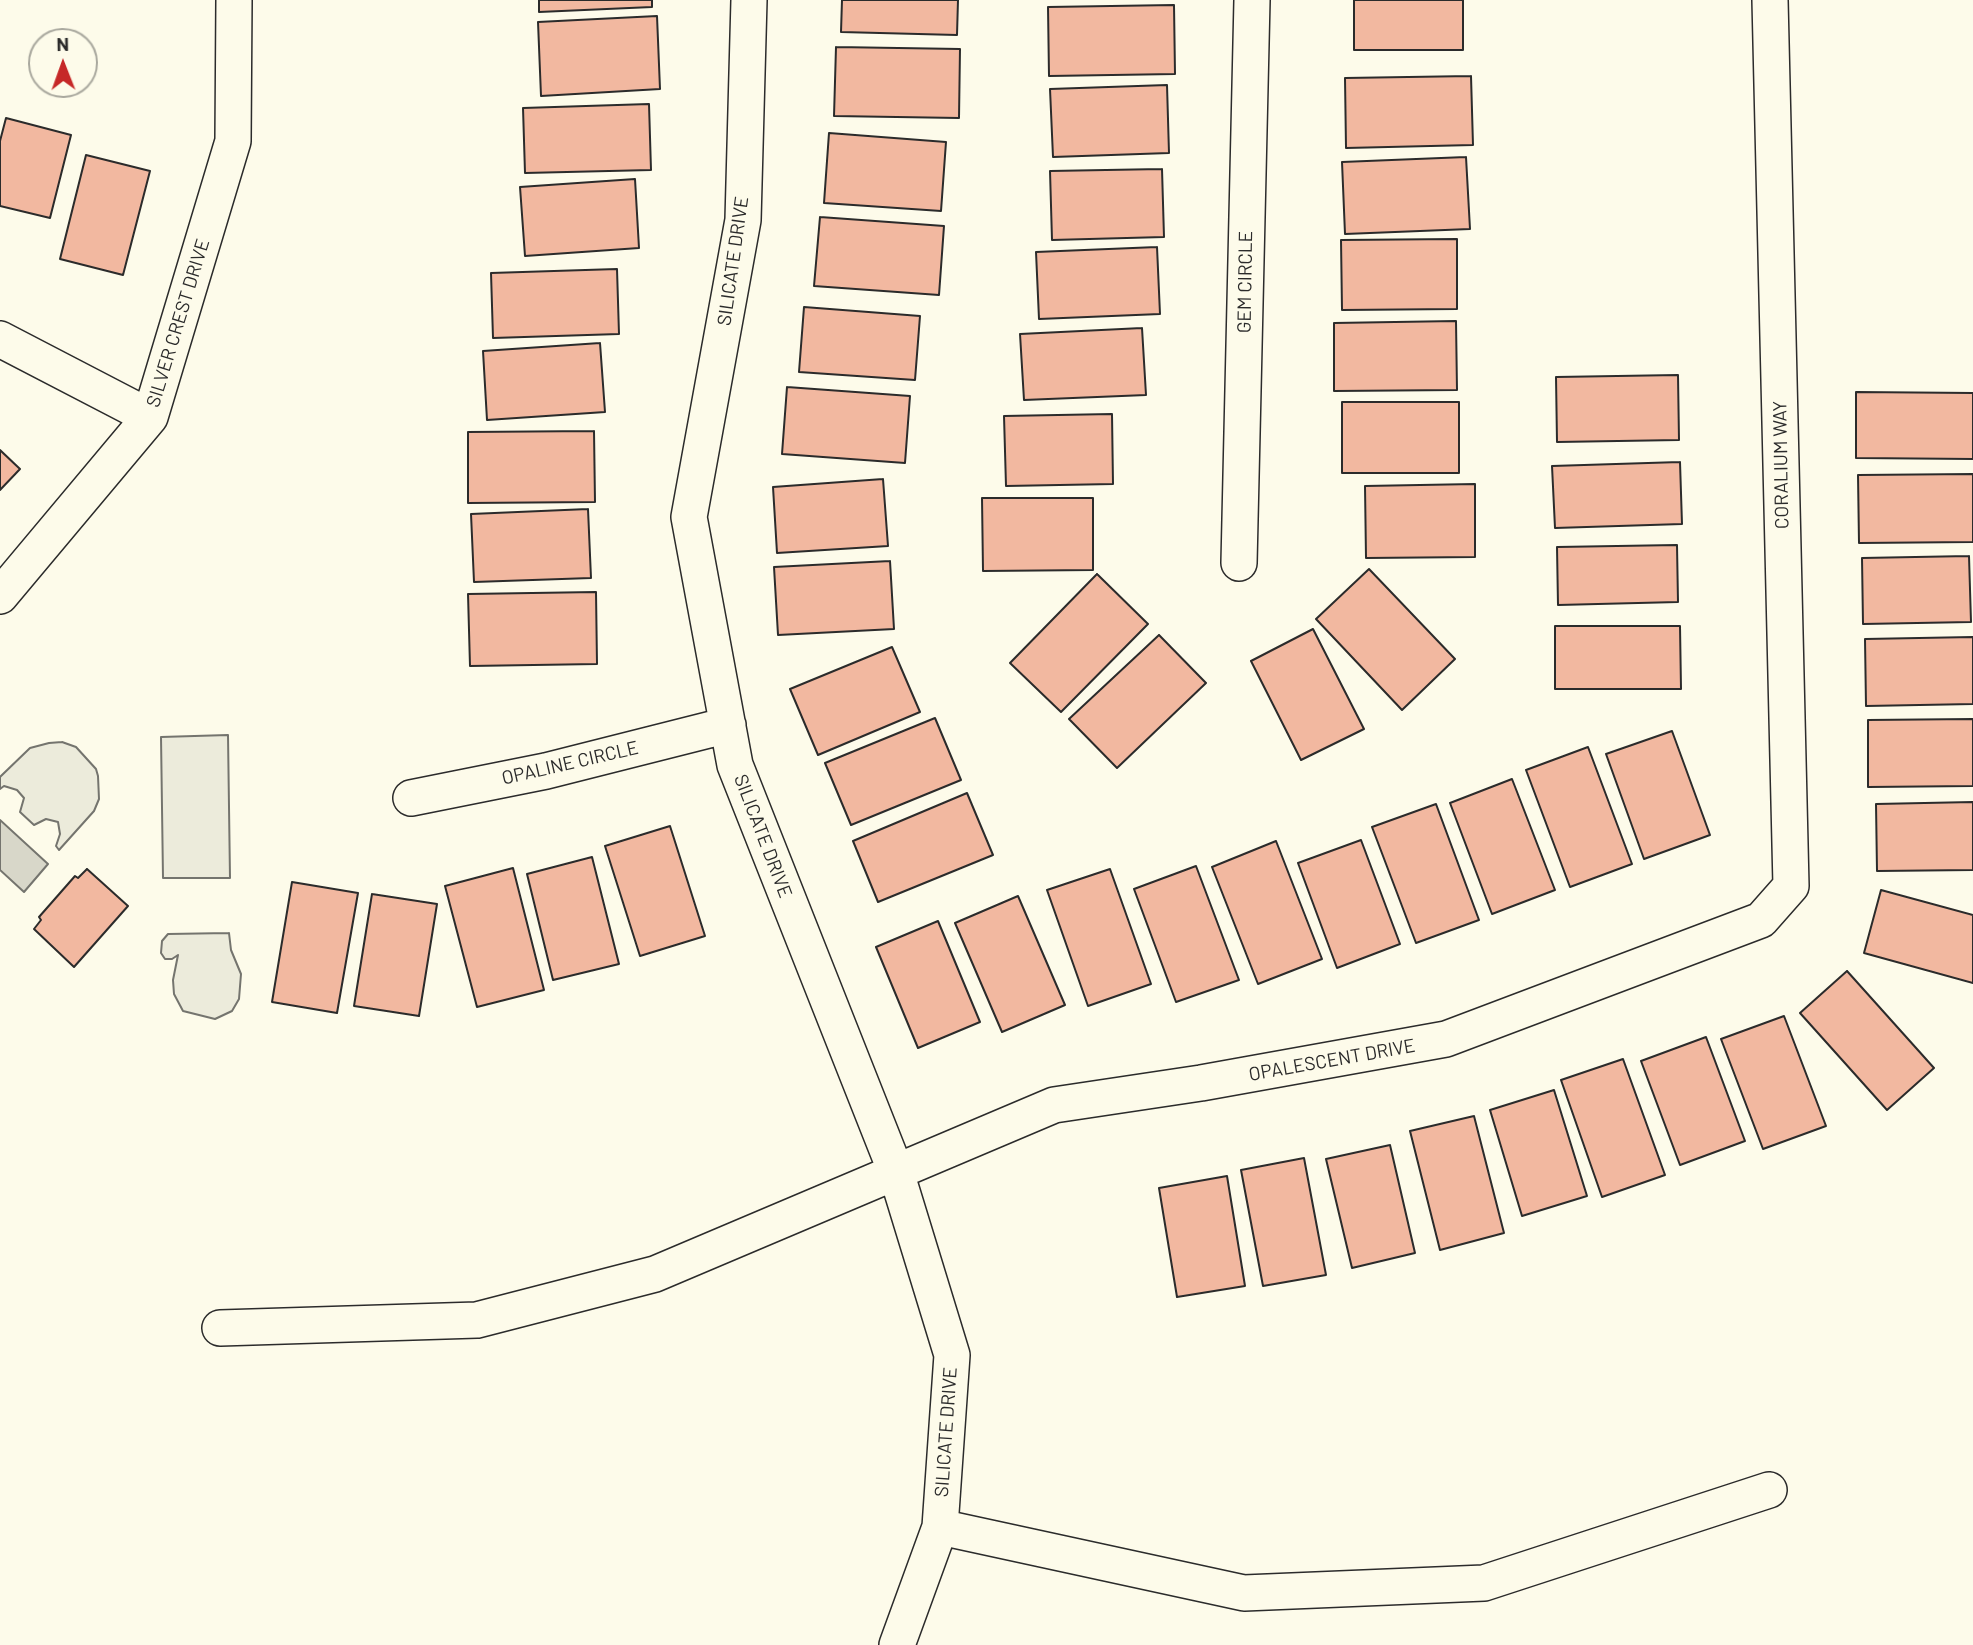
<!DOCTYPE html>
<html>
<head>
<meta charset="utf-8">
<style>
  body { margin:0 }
  #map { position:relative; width:1973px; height:1645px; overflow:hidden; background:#fdfbea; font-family:Barlow,sans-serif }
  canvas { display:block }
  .north { position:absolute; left:28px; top:28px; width:70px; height:70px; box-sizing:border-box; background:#fdfbea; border:2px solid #a9a89e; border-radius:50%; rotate:359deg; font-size:19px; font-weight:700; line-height:28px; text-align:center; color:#2b2b2b }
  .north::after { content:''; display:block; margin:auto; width:24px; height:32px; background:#c62828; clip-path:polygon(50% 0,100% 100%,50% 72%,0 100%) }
</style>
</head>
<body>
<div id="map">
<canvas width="1973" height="1645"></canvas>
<div class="north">N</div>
</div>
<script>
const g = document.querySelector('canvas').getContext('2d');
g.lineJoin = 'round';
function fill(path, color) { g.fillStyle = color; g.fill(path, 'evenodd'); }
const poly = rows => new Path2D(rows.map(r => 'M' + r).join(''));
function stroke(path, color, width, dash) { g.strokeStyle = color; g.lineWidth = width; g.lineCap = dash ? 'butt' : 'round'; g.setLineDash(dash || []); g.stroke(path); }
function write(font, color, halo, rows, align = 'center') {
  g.font = font + ' Barlow,sans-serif'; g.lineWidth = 5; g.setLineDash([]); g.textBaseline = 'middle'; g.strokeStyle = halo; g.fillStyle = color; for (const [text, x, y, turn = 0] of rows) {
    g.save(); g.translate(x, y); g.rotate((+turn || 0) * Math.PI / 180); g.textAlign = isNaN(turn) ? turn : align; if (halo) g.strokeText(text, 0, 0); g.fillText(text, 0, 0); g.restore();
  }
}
const green = poly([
  [228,735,230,878,163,878,161,737,228,735],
  [62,742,76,747,96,769,98,776,99,799,94,811,59,850,56,846,60,834,58,822,46,819,34,825,20,812,24,798,17,790,4,786,0,789,0,777,30,748,49,743,62,742],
  [229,933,231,950,241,974,239,999,232,1011,215,1019,183,1011,174,994,173,980,178,955,172,959,165,959,161,953,162,941,168,934,229,933]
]);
fill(green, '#ecebdb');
stroke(green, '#74746e', 2);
const water = poly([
  [0,820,48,864,24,892,0,870,0,820]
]);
fill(water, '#d8d7c9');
stroke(water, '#74746e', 2);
const building = poly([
  [539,0,652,0,652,7,539,12,539,0],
  [842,0,958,0,957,35,841,32,842,0],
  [1354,0,1463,0,1463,50,1354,50,1354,0],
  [1174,5,1175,74,1049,76,1048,7,1174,5],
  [657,16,660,89,541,96,538,22,657,16],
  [836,47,960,49,959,118,834,116,836,47],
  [1471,76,1473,145,1346,148,1345,78,1471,76],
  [1167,85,1169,153,1053,157,1050,89,1167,85],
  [649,104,651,170,525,173,523,108,649,104],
  [6,118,71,135,50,218,0,206,0,141,6,118],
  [829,133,946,142,941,211,824,203,829,133],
  [86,155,150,171,123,275,60,259,86,155],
  [1466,157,1470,229,1345,234,1342,162,1466,157],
  [1162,169,1164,237,1052,240,1050,171,1162,169],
  [635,179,639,248,525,256,520,187,635,179],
  [820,217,944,226,939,295,814,286,820,217],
  [1457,239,1457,309,1342,310,1341,240,1457,239],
  [1157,247,1160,314,1039,319,1036,252,1157,247],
  [617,269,619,334,493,338,491,273,617,269],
  [804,307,920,316,915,380,799,372,804,307],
  [1456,321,1457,390,1334,391,1334,323,1456,321],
  [1142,328,1146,395,1024,400,1020,334,1142,328],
  [600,343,605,412,487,420,483,351,600,343],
  [1678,375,1679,440,1557,442,1556,377,1678,375],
  [787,387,910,396,905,463,782,454,787,387],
  [1856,392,1973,393,1973,459,1856,458,1856,392],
  [1342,402,1459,402,1459,473,1342,473,1342,402],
  [1112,414,1113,484,1006,486,1004,416,1112,414],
  [594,431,595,502,468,503,468,432,594,431],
  [0,450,20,469,0,490,0,450],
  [1680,462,1682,524,1555,528,1552,466,1680,462],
  [1973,474,1973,542,1859,543,1858,475,1973,474],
  [883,479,888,546,777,553,773,487,883,479],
  [1475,484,1475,557,1366,558,1365,486,1475,484],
  [982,498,1093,498,1093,570,983,571,982,498],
  [588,509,591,578,474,582,471,514,588,509],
  [1677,545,1678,602,1558,605,1557,547,1677,545],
  [1969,556,1971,622,1863,624,1862,558,1969,556],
  [890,561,894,629,778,635,774,567,890,561],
  [1369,569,1455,659,1402,710,1316,619,1369,569],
  [1097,574,1148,624,1061,712,1010,663,1097,574],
  [596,592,597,664,470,666,468,594,596,592],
  [1555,626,1680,626,1681,689,1555,689,1555,626],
  [1313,629,1364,729,1301,760,1251,661,1313,629],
  [1159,635,1206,683,1117,768,1069,719,1159,635],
  [1973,637,1973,704,1866,706,1865,639,1973,637],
  [892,647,920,712,818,755,790,689,892,647],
  [935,718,961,780,851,825,825,763,935,718],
  [1973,719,1973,786,1868,787,1868,720,1973,719],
  [1672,731,1710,835,1644,859,1606,754,1672,731],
  [1588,747,1632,864,1570,887,1526,770,1588,747],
  [1512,779,1555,890,1492,914,1450,803,1512,779],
  [967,793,993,855,878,902,853,841,967,793],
  [1973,802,1973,870,1877,871,1876,804,1973,802],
  [1436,804,1479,920,1416,943,1372,827,1436,804],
  [670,826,705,936,640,956,605,846,670,826],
  [1361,840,1400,944,1337,968,1298,863,1361,840],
  [1276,841,1322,959,1258,984,1212,867,1276,841],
  [592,857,619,964,553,980,527,874,592,857],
  [1196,866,1239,980,1176,1002,1134,889,1196,866],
  [513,868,544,990,477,1007,445,886,513,868],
  [87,869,128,906,74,967,34,929,41,920,39,917,75,876,78,878,87,869],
  [1110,869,1151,984,1088,1006,1047,890,1110,869],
  [292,882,358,893,337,1013,272,1002,292,882],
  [1881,890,1973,915,1973,983,1864,953,1881,890],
  [372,894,437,904,419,1016,354,1006,372,894],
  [1018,896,1065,1005,1002,1032,955,923,1018,896],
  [938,921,980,1022,918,1048,876,947,938,921],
  [1847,971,1934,1068,1887,1110,1800,1013,1847,971],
  [1784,1016,1826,1126,1763,1149,1721,1039,1784,1016],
  [1706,1037,1745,1141,1680,1165,1641,1061,1706,1037],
  [1623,1059,1665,1175,1602,1197,1561,1080,1623,1059],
  [1554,1090,1587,1196,1522,1216,1490,1110,1554,1090],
  [1474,1116,1504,1233,1440,1250,1410,1131,1474,1116],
  [1390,1145,1415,1253,1352,1268,1326,1159,1390,1145],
  [1304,1158,1326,1275,1263,1286,1241,1170,1304,1158],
  [1227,1176,1245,1286,1177,1297,1159,1188,1227,1176]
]);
fill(building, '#f2b8a0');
stroke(building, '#2b2b2b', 2);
const street = poly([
  [749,0,743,220,689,517,735,765,896,1172,952,1355,940,1527,897,1645],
  [0,339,150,417],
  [1239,563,1252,0],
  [0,596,150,417,233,141,234,0],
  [411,798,546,771,728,725],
  [220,1328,477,1320,655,1274,1054,1105,1201,1083,1446,1039,1761,920,1791,886,1770,0],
  [940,1527,1244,1593,1484,1583,1769,1490]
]);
stroke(street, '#2b2b2b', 38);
stroke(street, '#fdfbea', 35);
write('19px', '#2b2b2b', '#fdfbea', [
  ["SILICATE DRIVE",733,261,-82],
  ["GEM CIRCLE",1245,282,-89],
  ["SILVER CREST DRIVE",178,323,-73],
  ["CORALIUM WAY",1781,465,-91],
  ["OPALINE CIRCLE",570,763,-13],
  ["SILICATE DRIVE",763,836,69],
  ["OPALESCENT DRIVE",1332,1060,-10],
  ["SILICATE DRIVE",946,1432,-86]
]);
</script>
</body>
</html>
